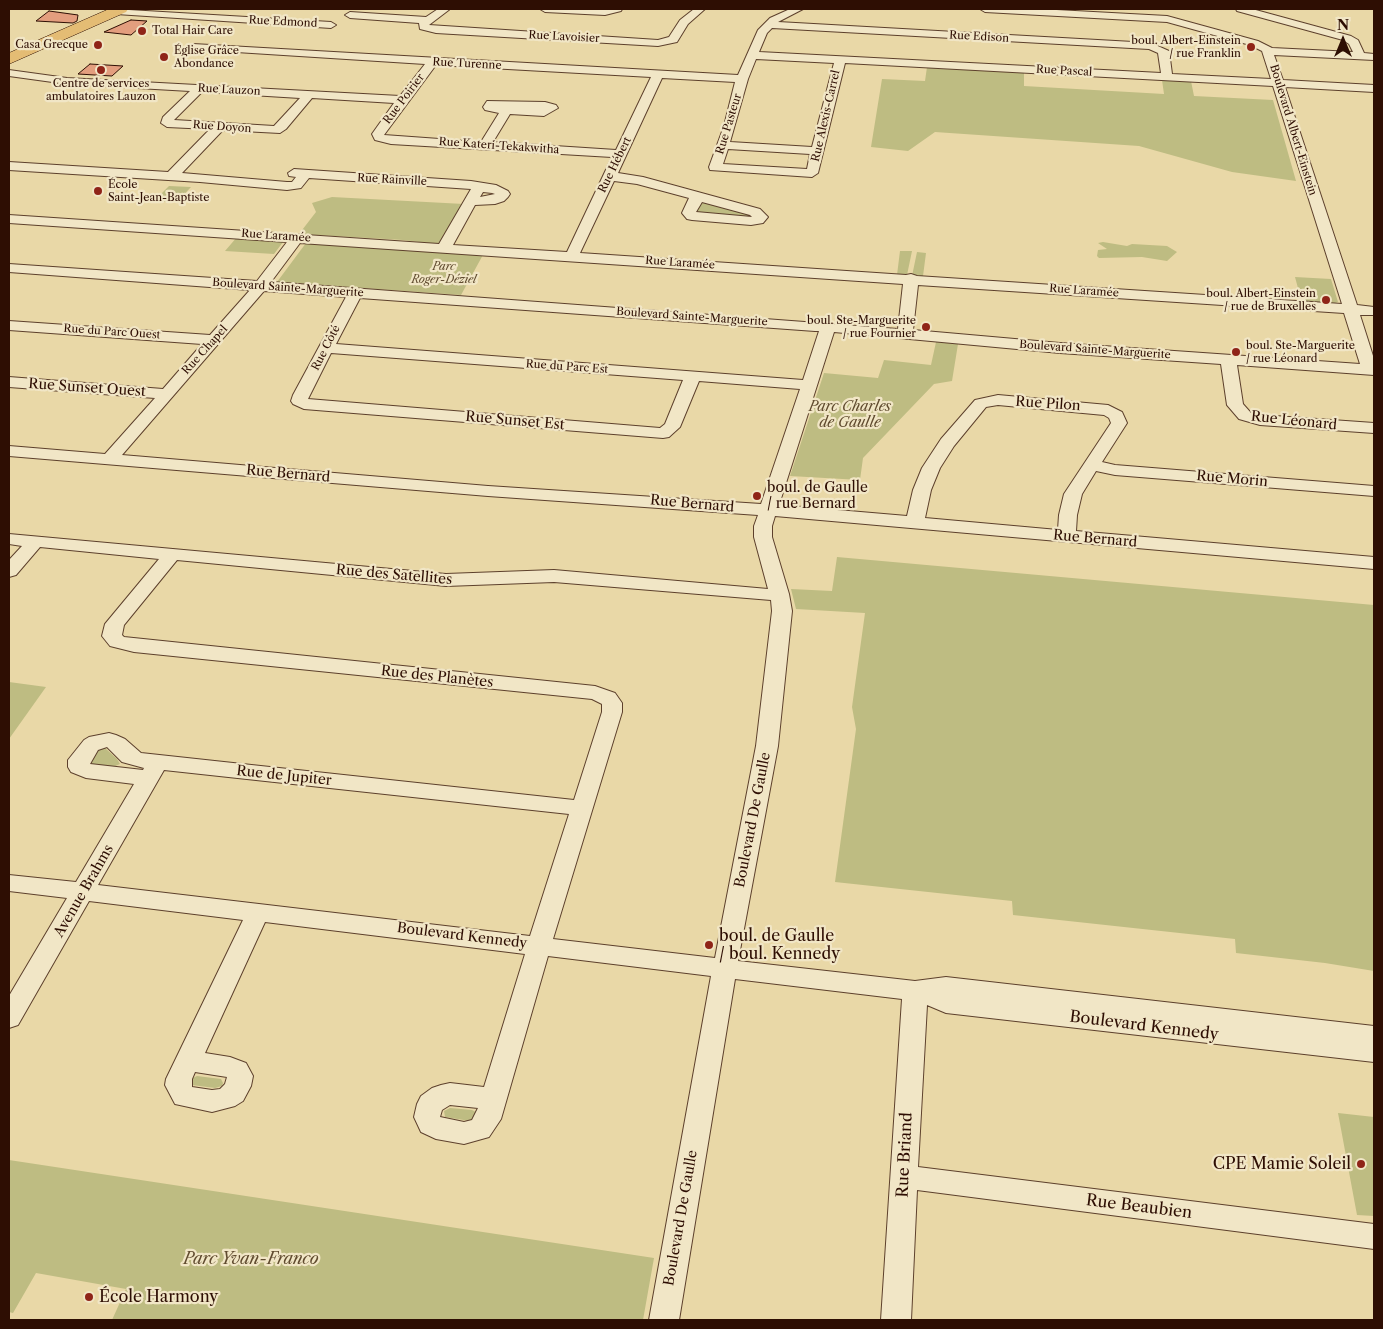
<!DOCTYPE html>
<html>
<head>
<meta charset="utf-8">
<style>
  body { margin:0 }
  #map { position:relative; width:1383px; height:1329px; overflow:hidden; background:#e9d8a7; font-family:"Libre Caslon Text",serif }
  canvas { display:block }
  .frame { position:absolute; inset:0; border:10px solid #2e0e03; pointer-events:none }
  .north { position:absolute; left:1318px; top:15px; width:50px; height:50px; -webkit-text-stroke:4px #f1e6c6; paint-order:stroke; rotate:0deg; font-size:14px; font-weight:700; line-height:20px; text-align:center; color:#2e0e03 }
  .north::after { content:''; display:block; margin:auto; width:18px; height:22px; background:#2e0e03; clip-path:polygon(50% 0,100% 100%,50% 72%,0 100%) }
</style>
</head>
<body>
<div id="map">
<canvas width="1383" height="1329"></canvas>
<div class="frame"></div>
<div class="north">N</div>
</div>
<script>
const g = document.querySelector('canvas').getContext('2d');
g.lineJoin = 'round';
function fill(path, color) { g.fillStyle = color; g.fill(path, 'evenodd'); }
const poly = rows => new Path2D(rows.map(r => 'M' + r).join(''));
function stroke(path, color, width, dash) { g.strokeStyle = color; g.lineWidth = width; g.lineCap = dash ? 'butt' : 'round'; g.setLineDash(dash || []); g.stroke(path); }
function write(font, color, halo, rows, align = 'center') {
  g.font = font + ' "Libre Caslon Text",serif'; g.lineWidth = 4.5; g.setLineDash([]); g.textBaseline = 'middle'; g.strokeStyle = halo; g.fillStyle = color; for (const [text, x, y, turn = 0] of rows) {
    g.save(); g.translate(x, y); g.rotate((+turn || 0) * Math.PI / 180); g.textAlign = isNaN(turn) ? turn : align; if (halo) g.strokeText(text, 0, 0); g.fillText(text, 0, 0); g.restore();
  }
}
fill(poly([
  [927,67,1024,72,1024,86,1164,94,1162,80,1191,81,1194,96,1273,100,1296,181,1232,172,1139,146,935,132,908,151,871,147,882,79,925,81],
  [169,186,191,187,177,202,135,201,143,193,161,194],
  [332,197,464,204,440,242,436,244,403,240,299,234,316,212,312,203],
  [704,202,753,214,754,218,695,215,697,205],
  [237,237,283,241,283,242,274,254,225,251],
  [1103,242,1127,246,1132,244,1167,246,1177,252,1167,261,1142,257,1099,258,1097,256,1098,250,1107,249,1098,243],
  [306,243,484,253,461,295,277,282],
  [900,251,912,251,907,275,897,275],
  [917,252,926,253,923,276,912,276],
  [1295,277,1331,279,1338,302,1332,304,1302,303],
  [936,342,958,344,952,381,934,384,863,458,860,480,790,476,824,373,878,378,884,360,931,365],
  [837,557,1374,605,1374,971,1325,963,1236,953,1235,939,1013,915,1012,901,835,882,856,729,852,707,865,613,796,609,791,589,832,591],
  [9,682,46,687,9,739],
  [104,747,117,759,120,764,113,767,90,764,89,763,94,752],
  [197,1076,221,1079,223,1083,222,1086,215,1088,192,1085,191,1079],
  [450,1108,472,1110,476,1112,476,1118,470,1121,445,1117,444,1111],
  [1338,1113,1374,1117,1374,1216,1357,1215],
  [9,1160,654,1258,643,1320,112,1320,126,1289,36,1273,13,1313,9,1312]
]), '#bebc82');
const building = poly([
  [49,11,78,15,77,21,73,23,36,21,49,11],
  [131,20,147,21,131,35,104,32,131,20],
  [90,64,123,66,112,76,78,74,90,64]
]);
fill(building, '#e39e7e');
stroke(building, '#2e0e03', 1);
const minor = poly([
  [112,9,331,22,336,25,331,28,116,14,112,13,111,11,112,9],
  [438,9,450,9,429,25,658,40,669,37,680,20,694,9,705,9,688,24,677,42,658,46,436,33,420,29,419,23,350,18,345,15,350,12,426,17,438,9],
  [540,9,622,9,621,11,605,15,545,12,540,9],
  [790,9,803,9,778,22,1151,43,1169,51,1172,74,1271,79,1262,51,1250,45,1167,22,985,12,980,9,1038,9,1167,16,1258,41,1272,48,1353,52,1349,44,1343,40,1237,11,1236,9,1252,9,1351,36,1358,40,1364,53,1374,54,1374,60,1274,55,1283,80,1374,85,1374,92,1285,87,1357,305,1374,307,1374,315,1360,315,1374,359,1374,375,1237,365,1243,404,1251,413,1261,415,1374,423,1374,433,1260,425,1239,419,1227,405,1221,364,1060,353,834,332,779,505,907,516,913,490,922,468,941,439,975,400,998,395,1108,405,1122,412,1127,423,1102,462,1115,465,1374,486,1374,496,1115,475,1096,471,1082,494,1077,515,1076,531,1374,557,1374,569,775,516,772,526,772,537,789,594,792,611,778,746,738,961,915,981,946,977,1374,1026,1374,1062,946,1013,927,1005,918,1167,1374,1224,1374,1249,917,1190,911,1320,881,1320,902,999,735,979,679,1320,649,1320,711,976,548,956,501,1119,489,1137,464,1144,436,1139,421,1132,414,1117,417,1104,421,1096,432,1088,441,1085,450,1083,484,1087,525,954,265,922,205,1053,230,1057,246,1063,253,1076,251,1086,243,1101,235,1106,212,1112,175,1104,165,1085,166,1079,243,920,89,901,18,1025,9,1028,9,996,67,898,9,891,9,875,76,882,134,784,86,778,71,772,68,767,68,760,84,740,89,737,109,733,116,735,125,739,141,753,574,800,602,712,602,704,592,699,134,652,110,646,102,636,105,624,159,559,40,547,16,575,9,577,9,560,22,546,9,544,9,534,446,574,554,570,768,589,754,537,754,526,758,515,488,496,9,456,9,446,105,454,155,398,9,387,9,377,163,389,202,344,9,330,9,321,210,335,250,290,9,272,9,264,257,281,287,242,9,223,9,215,439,244,471,189,309,178,301,188,287,190,200,182,9,170,9,162,168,172,210,129,167,127,161,123,163,117,190,91,67,84,9,76,9,70,67,78,400,96,425,64,189,49,187,47,189,45,193,44,738,75,758,30,770,18,790,9],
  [772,28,1149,49,1158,53,1161,73,759,52,767,33,772,28],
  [756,59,834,63,812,147,730,142,748,79,756,59],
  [845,63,1273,86,1342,304,917,276,911,274,906,275,580,253,614,181,637,184,689,198,682,213,687,219,692,220,751,225,763,223,768,217,760,209,643,177,618,173,662,78,735,82,724,126,709,167,710,170,812,177,818,173,845,63],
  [436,65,651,77,616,150,493,142,510,114,544,116,558,108,556,105,545,102,487,101,483,107,485,110,499,113,481,142,384,135,436,65],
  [202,92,300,98,274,126,174,120,202,92],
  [312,98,394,103,372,134,375,140,391,144,612,157,567,252,453,245,475,205,495,204,504,201,508,197,510,194,508,191,496,185,471,181,294,169,288,173,289,176,296,177,292,182,287,182,182,173,223,130,280,133,286,129,312,98],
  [728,149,810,154,807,169,723,164,728,149],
  [483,192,492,193,495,194,480,197,483,192],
  [702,202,750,215,752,217,696,212,702,202],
  [300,243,903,284,898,329,271,282,300,243],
  [918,285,1344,313,1360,364,1060,343,913,330,918,285],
  [264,291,346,297,293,395,291,401,293,404,304,409,663,438,669,437,680,427,699,381,800,389,761,504,488,486,122,455,264,291],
  [360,298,815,331,819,331,803,380,336,344,360,298],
  [331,353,683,380,665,424,660,428,308,399,331,353],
  [998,405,1104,415,1109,418,1111,423,1064,494,1059,515,1058,530,925,518,931,490,940,468,954,446,986,407,998,405],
  [177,560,446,586,554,582,771,600,772,611,756,746,715,958,553,939,622,712,622,703,615,693,595,686,124,637,122,635,124,625,177,560],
  [107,747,122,762,144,768,143,770,90,764,98,750,107,747],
  [164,770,569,814,530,936,98,885,164,770],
  [195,1072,227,1077,225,1084,220,1089,212,1090,192,1087,192,1079,195,1072],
  [450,1105,478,1108,472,1120,464,1122,440,1117,442,1110,450,1105]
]);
const highway = poly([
  [109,9,128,9,126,12,9,64,9,53,109,9]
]);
stroke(minor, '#5d402c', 2);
stroke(highway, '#2e0e03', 1);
fill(minor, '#f1e6c6');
fill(highway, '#e4bc74');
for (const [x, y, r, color] of [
  [142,31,5,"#8f2418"],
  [98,45,5,"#8f2418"],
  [1251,47,5,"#8f2418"],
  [164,57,5,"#8f2418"],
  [101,70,5,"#8f2418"],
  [98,191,5,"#8f2418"],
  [1326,300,5,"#8f2418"],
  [926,327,5,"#8f2418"],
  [1236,352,5,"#8f2418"],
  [757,496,5,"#8f2418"],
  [709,945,5,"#8f2418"],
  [1361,1164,5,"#8f2418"],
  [89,1297,5,"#8f2418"]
]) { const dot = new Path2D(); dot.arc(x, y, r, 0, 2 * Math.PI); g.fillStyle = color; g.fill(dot); stroke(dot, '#f1e6c6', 2); }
write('11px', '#2e0e03', '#f1e6c6', [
  ["Rue Edmond",283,22,3],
  ["Rue Lavoisier",564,37,3],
  ["Rue Edison",979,37,3],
  ["Rue Turenne",467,64,3],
  ["Rue Pascal",1064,71,3],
  ["Rue Lauzon",229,90,3],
  ["Rue Poirier",404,99,-53],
  ["Rue Alexis-Carrel",826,116,-77],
  ["Rue Pasteur",729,124,-73],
  ["Rue Doyon",222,127,4],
  ["Boulevard Albert-Einstein",1293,130,73],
  ["Rue Kateri-Tekakwitha",499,146,4],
  ["Rue Hébert",615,165,-64],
  ["Rue Rainville",392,180,3],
  ["Rue Laramée",276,236,4],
  ["Rue Laramée",680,263,4],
  ["Boulevard Sainte-Marguerite",288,288,4],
  ["Rue Laramée",1084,291,4],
  ["Boulevard Sainte-Marguerite",692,317,4],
  ["Rue du Parc Ouest",112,332,4],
  ["Rue Côté",326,348,-63],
  ["Rue Chapel",205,350,-48],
  ["Boulevard Sainte-Marguerite",1095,350,4],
  ["Rue du Parc Est",567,367,4]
]);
write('11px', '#2e0e03', '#f1e6c6', [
  ["Total Hair Care",152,31],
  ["boul. Albert-Einstein",1241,41,"right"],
  ["/ rue Franklin",1241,54,"right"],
  ["Casa Grecque",88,45,"right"],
  ["Église Grâce",174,51],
  ["Abondance",174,64],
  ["Centre de services",101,84,"center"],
  ["ambulatoires Lauzon",101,97,"center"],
  ["École",108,185],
  ["Saint-Jean-Baptiste",108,198],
  ["boul. Albert-Einstein",1316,294,"right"],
  ["/ rue de Bruxelles",1316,307,"right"],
  ["boul. Ste-Marguerite",916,321,"right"],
  ["/ rue Fournier",916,334,"right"],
  ["boul. Ste-Marguerite",1246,346],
  ["/ rue Léonard",1246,359]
], 'left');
write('italic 11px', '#604b2f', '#f1e6c6', [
  ["Parc",444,267],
  ["Roger-Déziel",444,280]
]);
write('14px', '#2e0e03', '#f1e6c6', [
  ["Rue Sunset Ouest",87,388,4],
  ["Rue Pilon",1048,404,4],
  ["Rue Sunset Est",515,421,5],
  ["Rue Léonard",1294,421,6],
  ["Rue Bernard",288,474,5],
  ["Rue Morin",1232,479,5],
  ["Rue Bernard",692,504,5],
  ["Rue Bernard",1095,539,5],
  ["Rue des Satellites",394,575,5],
  ["Rue des Planètes",437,677,6],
  ["Rue de Jupiter",284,776,6],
  ["Boulevard De Gaulle",753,820,-79],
  ["Avenue Brahms",84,891,-60],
  ["Boulevard Kennedy",462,936,7],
  ["Boulevard De Gaulle",681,1218,-80]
]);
write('italic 14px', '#604b2f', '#f1e6c6', [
  ["Parc Charles",850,407],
  ["de Gaulle",850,423]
]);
write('14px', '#2e0e03', '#f1e6c6', [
  ["boul. de Gaulle",767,488],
  ["/ rue Bernard",767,504]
], 'left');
write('16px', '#2e0e03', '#f1e6c6', [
  ["boul. de Gaulle",719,936],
  ["/ boul. Kennedy",719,954],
  ["CPE Mamie Soleil",1351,1164,"right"],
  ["École Harmony",99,1297]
], 'left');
write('16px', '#2e0e03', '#f1e6c6', [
  ["Boulevard Kennedy",1144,1026,7],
  ["Rue Briand",905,1155,-87],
  ["Rue Beaubien",1139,1207,7]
]);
write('italic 16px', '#604b2f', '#f1e6c6', [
  ["Parc Yvan-Franco",251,1259]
]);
</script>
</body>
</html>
